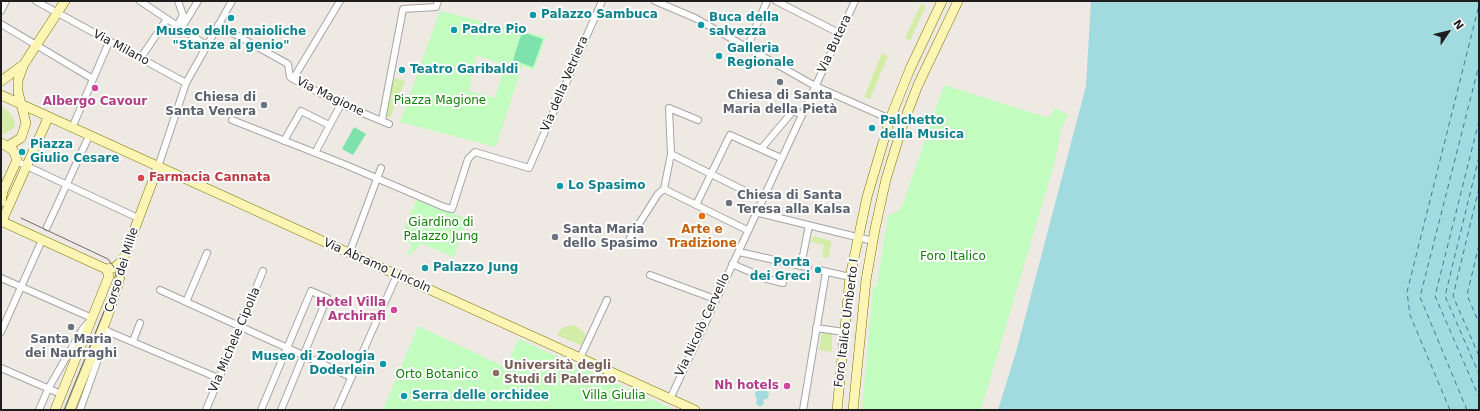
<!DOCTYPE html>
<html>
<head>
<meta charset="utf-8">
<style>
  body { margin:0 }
  #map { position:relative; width:1480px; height:411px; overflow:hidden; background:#efe9e3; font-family:"DejaVu Sans",sans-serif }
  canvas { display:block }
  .frame { position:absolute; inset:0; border:2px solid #1e1e1e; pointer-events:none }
  .north { position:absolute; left:1428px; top:12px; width:40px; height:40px; -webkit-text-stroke:3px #fff; paint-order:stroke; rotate:55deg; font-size:11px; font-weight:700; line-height:16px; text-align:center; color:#1e1e1e }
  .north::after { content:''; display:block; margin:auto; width:14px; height:18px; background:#1e1e1e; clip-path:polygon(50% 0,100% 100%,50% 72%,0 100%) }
</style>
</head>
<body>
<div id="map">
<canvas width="1480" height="411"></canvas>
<div class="frame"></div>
<div class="north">N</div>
</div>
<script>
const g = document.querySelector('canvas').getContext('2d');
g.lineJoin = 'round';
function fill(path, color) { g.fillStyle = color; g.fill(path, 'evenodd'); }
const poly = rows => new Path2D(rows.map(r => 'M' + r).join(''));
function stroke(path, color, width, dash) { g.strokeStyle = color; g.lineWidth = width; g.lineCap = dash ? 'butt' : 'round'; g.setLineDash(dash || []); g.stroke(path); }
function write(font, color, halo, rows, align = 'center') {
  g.font = font + ' "DejaVu Sans",sans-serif'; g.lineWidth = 4; g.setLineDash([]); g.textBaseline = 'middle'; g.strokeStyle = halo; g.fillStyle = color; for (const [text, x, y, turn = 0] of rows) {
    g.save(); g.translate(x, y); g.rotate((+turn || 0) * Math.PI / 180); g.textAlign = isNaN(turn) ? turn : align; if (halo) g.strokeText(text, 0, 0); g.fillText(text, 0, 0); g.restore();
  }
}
fill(poly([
  [921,4,926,6,910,41,905,38],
  [882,53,888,56,870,99,864,97],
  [394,78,405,81,390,118,385,116],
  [1,106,8,111,15,121,14,128,4,134,1,134],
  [813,236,832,241,828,258,822,257,824,245,811,242],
  [571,325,576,326,584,332,586,337,582,346,557,335,562,328],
  [822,331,832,334,832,352,819,350]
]), '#d3eca7');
fill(poly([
  [440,11,546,37,534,70,522,66,496,147,400,122],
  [476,55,505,65,495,98,469,91],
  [944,85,1049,118,1055,108,1068,115,1061,130,1056,158,981,410,862,410,873,288,877,285,888,216,898,211,903,204],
  [417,199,467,219,454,257,420,243,416,251,413,250,410,255,407,254,412,245,407,241,413,233,404,228],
  [418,326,505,367,519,339,675,410,383,410]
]), '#c2fcbe');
fill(poly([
  [522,32,543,39,533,67,513,60],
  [354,127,366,134,353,155,342,149]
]), '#7de2ac');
fill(poly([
  [1091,1,1479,1,1479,410,998,410,1016,352,1086,86],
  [764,388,769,393,768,398,763,400,764,404,760,407,756,404,757,400,755,395,755,392]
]), '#a1dbdf');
stroke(poly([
  [1479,121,1435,296,1479,397],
  [1479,157,1445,296,1479,374],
  [1479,188,1453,296,1479,356],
  [1479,245,1467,295,1479,323],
  [1450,410,1410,315,1407,292,1479,5],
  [1467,410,1420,297,1479,65]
]), '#3e7a9a', 1, [5, 4]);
stroke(poly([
  [806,267,819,270]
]), '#c5c0bc', 6, [6, 3]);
const street = poly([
  [36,1,186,83],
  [140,1,206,45],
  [655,1,695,18,815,86,890,119],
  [776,1,839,33],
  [1,11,6,1],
  [1,24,93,79],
  [218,25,288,64,290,77,293,79,341,104,389,124],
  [177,26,183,15,178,1],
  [181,29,198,1],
  [747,48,767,1],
  [140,59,167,19],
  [293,79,340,1],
  [232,120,346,165,444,207,452,209,468,159,475,152,529,168,602,1],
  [382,120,403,9,436,7,438,1],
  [72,128,109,42],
  [284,141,301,111,329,125],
  [761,149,793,111,802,115],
  [315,153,341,104],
  [671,154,761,199],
  [16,161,138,218],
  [158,167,186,83,232,1],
  [664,189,671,154,669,108,698,120],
  [664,189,747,230],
  [696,205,730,135,781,158],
  [755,212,873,241],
  [47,227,89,136],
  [630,238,658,194,664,189],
  [739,252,806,267],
  [349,254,381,168],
  [732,264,767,279,783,283],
  [801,266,809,225],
  [819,270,850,277],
  [650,275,715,299],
  [1,278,92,318,82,330,48,389,39,410],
  [160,290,351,377],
  [186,302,207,253],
  [816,328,844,332],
  [102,329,218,378],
  [1,332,42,240],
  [133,341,140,323],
  [580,358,607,300],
  [1,368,61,394],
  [670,399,855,1],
  [80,410,108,331],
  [206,410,263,271],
  [261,410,311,291,327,298,281,410],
  [337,410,397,275],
  [803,410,826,272]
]);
const secondary = poly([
  [1,81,23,65],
  [1,95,695,410],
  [1,143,13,150,17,160,3,191,1,202],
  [8,146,21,138,26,123,18,92,18,80,24,64,65,1],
  [1,221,106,269,114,268,123,260],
  [2,221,48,118],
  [55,410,109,276,106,269],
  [70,410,107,318,119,281,123,260,158,167],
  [837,410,850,277,867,197,890,119,910,69,942,1],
  [853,410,866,280,875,229,886,179,903,124,918,85,958,1]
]);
stroke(street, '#a5a5a5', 8);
stroke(secondary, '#797400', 10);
stroke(street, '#fff', 6);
stroke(secondary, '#fcf5b4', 9);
stroke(poly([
  [21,218,108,259,116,270,116,278,109,299,64,410]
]), '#6c6c6c', 1);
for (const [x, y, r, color] of [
  [533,15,4,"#0f9aa8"],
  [231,18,4,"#0f9aa8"],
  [701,25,4,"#0f9aa8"],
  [454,30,4,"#0f9aa8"],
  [719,56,4,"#0f9aa8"],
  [402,70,4,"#0f9aa8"],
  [780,82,4,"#6b7280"],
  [95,88,4,"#d1479c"],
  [264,105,4,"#6b7280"],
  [872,128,4,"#0f9aa8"],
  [22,152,4,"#0f9aa8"],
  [141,178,4,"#e0444e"],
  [560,186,4,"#0f9aa8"],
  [729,203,4,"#6b7280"],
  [702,216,4,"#e8710a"],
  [555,237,4,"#6b7280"],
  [425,268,4,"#0f9aa8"],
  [818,270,4,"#0f9aa8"],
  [394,310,4,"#d1479c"],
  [71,327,4,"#6b7280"],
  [383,364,4,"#0f9aa8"],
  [496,373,4,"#8d6e63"],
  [787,386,4,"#d1479c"],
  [404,396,4,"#0f9aa8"]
]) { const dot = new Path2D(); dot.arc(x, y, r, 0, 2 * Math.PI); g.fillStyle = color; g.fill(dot); stroke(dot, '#fff', 1.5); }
write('bold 12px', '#0d838f', '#fff', [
  ["Palazzo Sambuca",541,15],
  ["Buca della",709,18],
  ["salvezza",709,32],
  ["Padre Pio",462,30],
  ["Museo delle maioliche",231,32,"center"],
  ["\"Stanze al genio\"",231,46,"center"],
  ["Galleria",727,49],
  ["Regionale",727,63],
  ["Teatro Garibaldi",410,70],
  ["Palchetto",880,121],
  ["della Musica",880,135],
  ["Piazza",30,145],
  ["Giulio Cesare",30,159],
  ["Lo Spasimo",568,186],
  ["Porta",810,263,"right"],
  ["dei Greci",810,277,"right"],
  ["Palazzo Jung",433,268],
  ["Museo di Zoologia",375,357,"right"],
  ["Doderlein",375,371,"right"],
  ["Serra delle orchidee",412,396]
], 'left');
write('12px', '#1e1e1e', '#fff', [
  ["Via Butera",835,44,-65],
  ["Via Milano",121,48,28],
  ["Via della Vetriera",565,84,-67],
  ["Via Magione",330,97,26],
  ["Via Abramo Lincoln",377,266,24],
  ["Corso dei Mille",122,270,-73],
  ["Foro Italico Umberto I",847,323,-83],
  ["Via Nicolò Cervello",703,325,-65],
  ["Via Michele Cipolla",235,340,-67]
]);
write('bold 12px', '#5b616d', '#fff', [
  ["Chiesa di Santa",780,96],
  ["Maria della Pietà",780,110],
  ["Chiesa di",256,98,"right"],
  ["Santa Venera",256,112,"right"],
  ["Chiesa di Santa",737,196,"left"],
  ["Teresa alla Kalsa",737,210,"left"],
  ["Santa Maria",563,230,"left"],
  ["dello Spasimo",563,244,"left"],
  ["Santa Maria",71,340],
  ["dei Naufraghi",71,354]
]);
write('12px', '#0f8107', '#fff', [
  ["Piazza Magione",440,101],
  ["Giardino di",441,223],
  ["Palazzo Jung",441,237],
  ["Foro Italico",953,257],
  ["Orto Botanico",437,375],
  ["Villa Giulia",614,396]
]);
write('bold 12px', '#b23c85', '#fff', [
  ["Albergo Cavour",95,102,"center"],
  ["Hotel Villa",386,303],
  ["Archirafi",386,317],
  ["Nh hotels",779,386]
], 'right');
write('bold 12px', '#be3a42', '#fff', [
  ["Farmacia Cannata",149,178]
], 'left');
write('bold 12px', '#c56008', '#fff', [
  ["Arte e",702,230],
  ["Tradizione",702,244]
]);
write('bold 12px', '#785e54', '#fff', [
  ["Università degli",504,366],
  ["Studi di Palermo",504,380]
], 'left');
</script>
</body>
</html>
